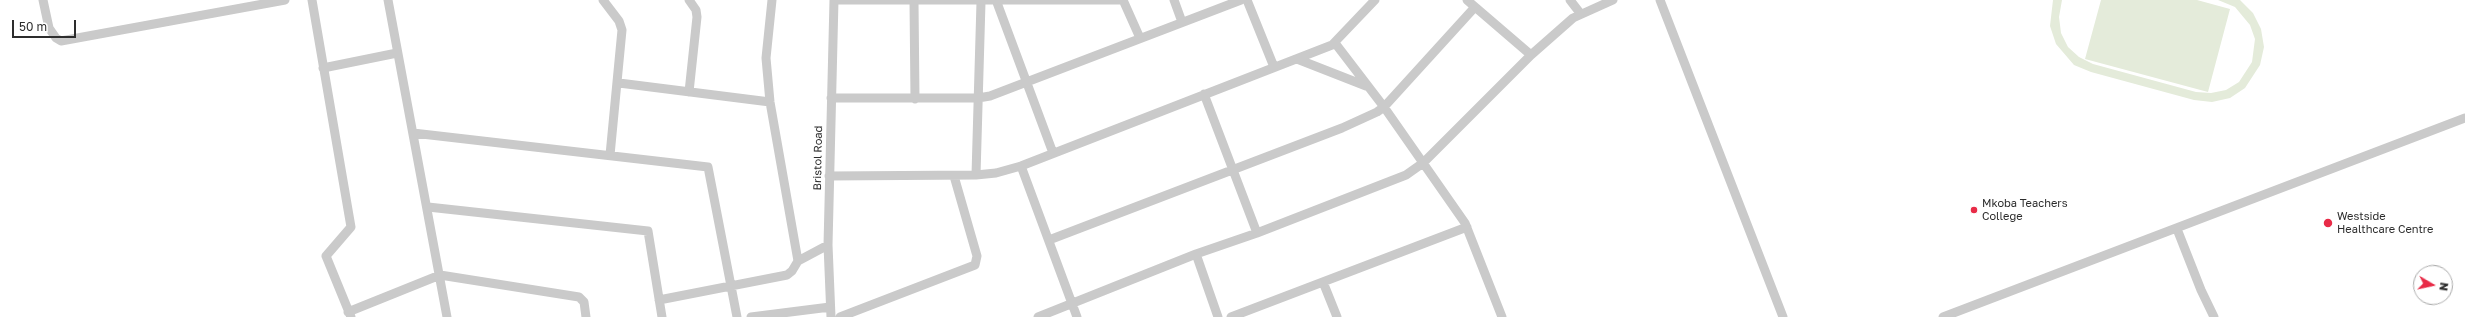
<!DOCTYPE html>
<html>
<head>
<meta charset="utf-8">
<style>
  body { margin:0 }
  #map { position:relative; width:2465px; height:317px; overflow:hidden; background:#fff; font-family:"Golos Text",sans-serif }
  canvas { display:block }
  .north { position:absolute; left:2413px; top:265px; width:40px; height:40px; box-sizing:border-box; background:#fff; border:1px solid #ababab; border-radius:50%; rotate:99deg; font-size:11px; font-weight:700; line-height:16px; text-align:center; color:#2d2d2d }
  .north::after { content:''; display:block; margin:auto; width:14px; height:18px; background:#e82b47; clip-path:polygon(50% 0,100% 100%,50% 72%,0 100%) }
  .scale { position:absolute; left:12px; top:20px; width:64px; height:18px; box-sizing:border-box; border:2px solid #2d2d2d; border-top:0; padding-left:5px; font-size:12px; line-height:14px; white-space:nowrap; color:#2d2d2d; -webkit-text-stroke:3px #fff; paint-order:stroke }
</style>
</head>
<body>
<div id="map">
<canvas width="2465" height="317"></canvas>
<div class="north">N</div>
<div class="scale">50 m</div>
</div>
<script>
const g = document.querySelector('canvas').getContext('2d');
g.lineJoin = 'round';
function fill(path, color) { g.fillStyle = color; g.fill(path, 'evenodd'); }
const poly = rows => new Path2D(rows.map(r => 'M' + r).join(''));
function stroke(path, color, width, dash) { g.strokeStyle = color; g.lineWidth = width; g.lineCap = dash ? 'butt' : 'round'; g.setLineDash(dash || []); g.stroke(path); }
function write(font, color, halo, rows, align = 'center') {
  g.font = font + ' "Golos Text",sans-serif'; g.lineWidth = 4; g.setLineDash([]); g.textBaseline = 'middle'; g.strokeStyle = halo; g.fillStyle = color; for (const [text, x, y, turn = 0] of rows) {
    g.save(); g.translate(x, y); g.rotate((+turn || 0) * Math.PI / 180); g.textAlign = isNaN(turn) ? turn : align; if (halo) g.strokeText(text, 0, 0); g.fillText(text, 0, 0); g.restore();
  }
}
fill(poly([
  [2053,0,2062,0,2059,17,2061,33,2068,47,2079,57,2093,64,2196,92,2211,93,2226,90,2239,82,2252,62,2255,39,2250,25,2235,7,2218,0,2240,0,2253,13,2261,29,2264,47,2260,65,2245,88,2230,98,2212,102,2194,100,2091,72,2074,65,2056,44,2050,26],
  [2101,0,2197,0,2230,9,2208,92,2085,59]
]), '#e4ebda');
stroke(poly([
  [43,0,49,28,56,38,61,41,285,0],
  [312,0,351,227,326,256,351,317],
  [388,0,447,317],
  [603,0,619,21,622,30,610,155],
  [772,0,766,58,770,102,798,261],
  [834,0,1123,0],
  [996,0,1053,153],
  [1123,0,1140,38],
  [1174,0,1182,22],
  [1247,0,1274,67],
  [1467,0,1531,55],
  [1570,0,1580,13],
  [1660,0,1783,317],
  [914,1,915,99],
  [1335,43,1384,107,1465,223,1502,317],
  [1297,59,1366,86],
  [323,68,397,53],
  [619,83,770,102],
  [689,92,697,17,696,10,689,0],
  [1204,94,1257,233],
  [831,98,978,98,990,96,1241,0],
  [413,133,708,167,737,317],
  [1021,166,1077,317],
  [976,175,981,2],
  [829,176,976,175,996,173,1021,166,1332,45,1375,0],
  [428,207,648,231,662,317],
  [2177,229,2201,290,2214,317],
  [1049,240,1342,128,1377,112,1384,107,1475,7],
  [1196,254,1218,317],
  [1323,282,1337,317],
  [659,300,787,275,792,271,798,261,828,245],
  [348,312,440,275,579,297,584,302,586,317],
  [751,317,830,307],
  [831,317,828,245,834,0],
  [840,317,975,265,977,256,954,176],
  [1038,317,1196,254,1257,233,1406,175,1423,163,1531,55,1573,18,1613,0],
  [1231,317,1467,227],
  [1943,317,2465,118]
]), '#cacaca', 9);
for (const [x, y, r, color] of [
  [1974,210,4,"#e82b47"],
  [2328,223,5,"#e82b47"]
]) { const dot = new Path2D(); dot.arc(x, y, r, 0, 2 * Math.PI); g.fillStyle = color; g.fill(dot); stroke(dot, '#fff', 1.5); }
write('11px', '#2d2d2d', '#fff', [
  ["Bristol Road",818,158,-89]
]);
write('11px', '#2d2d2d', '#fff', [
  ["Mkoba Teachers",1982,204],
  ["College",1982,217],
  ["Westside",2337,217],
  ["Healthcare Centre",2337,230]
], 'left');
</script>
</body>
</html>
